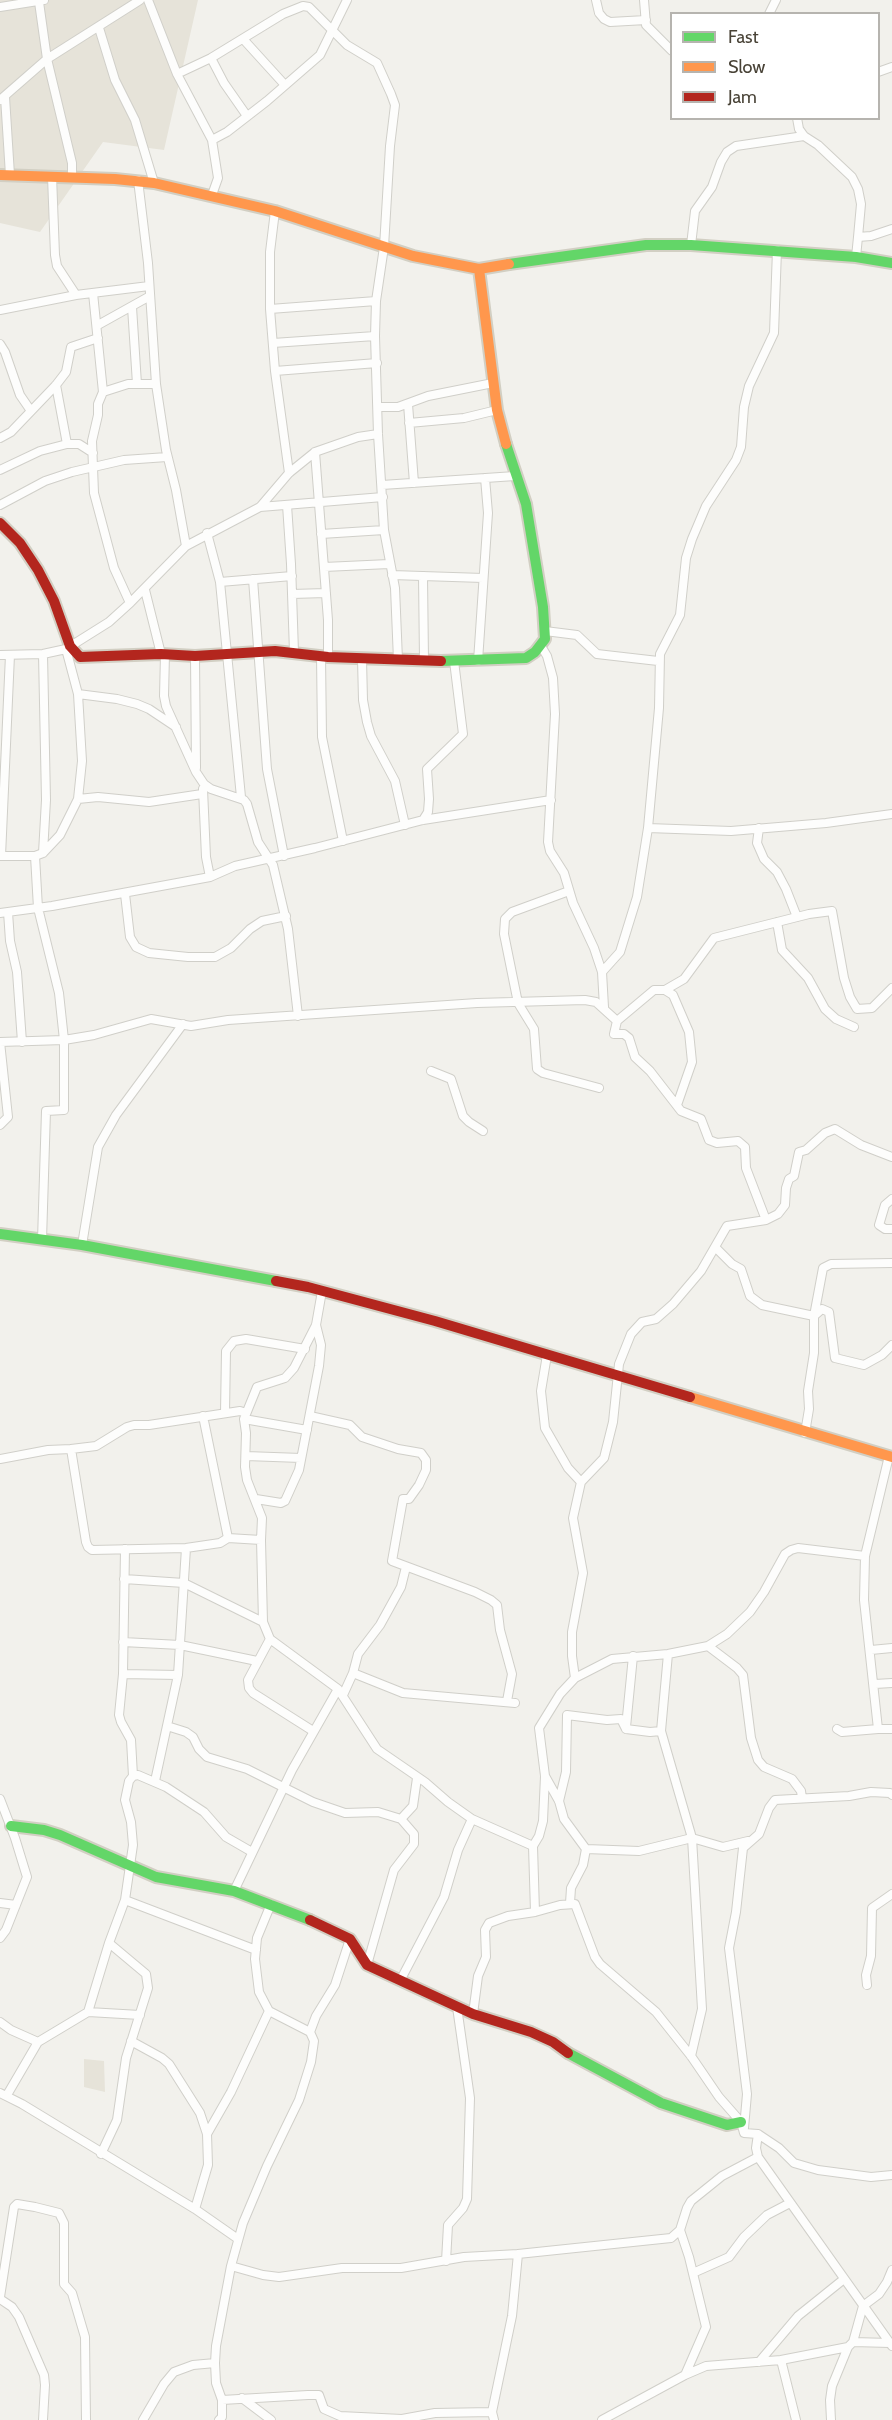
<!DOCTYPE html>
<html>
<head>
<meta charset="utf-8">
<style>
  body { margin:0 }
  #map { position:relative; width:892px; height:2420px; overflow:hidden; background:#f2f1ec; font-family:Cabin,sans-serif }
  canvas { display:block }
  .legend { position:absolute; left:670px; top:12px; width:210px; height:108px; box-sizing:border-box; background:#fff; border:2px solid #b6b4af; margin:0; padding:8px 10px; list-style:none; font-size:18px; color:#494337 }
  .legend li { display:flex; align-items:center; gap:12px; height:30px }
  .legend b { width:30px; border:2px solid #b6b4af }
</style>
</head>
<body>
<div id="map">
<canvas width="892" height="2420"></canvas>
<ul class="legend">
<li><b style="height:8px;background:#63d668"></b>Fast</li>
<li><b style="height:8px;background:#ff974d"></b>Slow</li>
<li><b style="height:8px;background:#b3261e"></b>Jam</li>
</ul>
</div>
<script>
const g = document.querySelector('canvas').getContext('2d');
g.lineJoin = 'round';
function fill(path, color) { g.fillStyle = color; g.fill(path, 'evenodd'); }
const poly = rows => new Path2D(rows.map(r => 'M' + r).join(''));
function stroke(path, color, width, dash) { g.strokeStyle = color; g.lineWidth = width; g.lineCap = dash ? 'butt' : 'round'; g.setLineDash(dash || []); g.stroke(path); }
fill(poly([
  [0,0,198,0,164,150,103,142,40,232,0,223],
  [84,2059,104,2061,105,2092,84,2087]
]), '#e6e3d9');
const street = poly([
  [148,0,177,74,212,140,218,178,212,195],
  [596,0,599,13,604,19,610,22,646,20],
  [644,0,646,25,672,51],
  [39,2,47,59,72,163,72,177],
  [0,7,44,0],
  [769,14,776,0],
  [99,28,115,80,135,120,154,183],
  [244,40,284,84],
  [211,58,224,83,247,116],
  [878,72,892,67],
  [177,74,211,58,283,14,303,6,309,7,347,45,377,63,391,94,395,105,390,146,384,247,376,301,375,336,378,434,384,530,395,588,398,660],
  [5,97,10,175],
  [0,100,47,59,140,0],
  [797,118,799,129,804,136,818,145,852,177,858,189,861,204,858,237],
  [212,140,227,132,267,101,320,55,347,0],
  [52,176,55,255,57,266,76,295],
  [138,180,148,263,156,384,166,450,176,490,186,546],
  [275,211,270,252,270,309,275,371,289,473],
  [691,245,695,211,712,187,721,162,727,152,736,146,804,136],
  [856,257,858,237,871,236,892,229],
  [93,293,103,392,98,404,98,415,92,441,94,493,114,568,130,603],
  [132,307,137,384],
  [270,309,376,301],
  [0,310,76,295,149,286],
  [98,325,150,296],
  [273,343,375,336],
  [0,344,5,352,20,395,31,411],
  [275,371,377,363],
  [56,385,67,444],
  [103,392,128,384,156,384],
  [408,404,414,483],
  [378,407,398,407,428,396,493,383],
  [409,423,464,418,497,410],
  [0,438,11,432,56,385,66,372,71,347,98,338],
  [315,452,328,620,328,657],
  [0,470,40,451,67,444,79,444,93,453],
  [382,485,515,476],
  [0,505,45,481,72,472,124,460,167,457],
  [287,505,291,564,294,652],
  [260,507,383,497],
  [207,533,220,582,241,797],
  [321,534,384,530],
  [324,567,389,564],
  [392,575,483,578],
  [423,576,424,660],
  [253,579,267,769,284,856],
  [220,582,292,576],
  [145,590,161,654],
  [292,594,326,593],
  [545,631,577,635,597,654,658,661],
  [541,646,547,656,553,678,555,714,548,842,550,851,564,873,573,903,594,948,602,972,604,1007],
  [43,654,46,800,43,853],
  [165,654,164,696,166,706,196,772,204,784,211,789,244,800,247,804,258,842,273,865,288,929,298,1016],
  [0,655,43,654,66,649,109,622,130,603,186,546,260,507,289,473,315,452,358,437,378,434],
  [195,656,196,768],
  [321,656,322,737,343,841],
  [362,659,363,700,367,722,371,736,395,781,405,825],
  [478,661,488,513,485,478],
  [78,694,117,699,137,704,149,709,176,727],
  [203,789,206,857,210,877],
  [78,799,98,797,149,802,202,794],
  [423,820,428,812,429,799,427,769,463,734,454,661],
  [648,828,731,831,826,823,892,814],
  [759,828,757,843,764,859,777,872,786,889,797,917],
  [0,856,35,856,43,853,60,835,78,799,82,761,78,694,66,649],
  [1,856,10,655],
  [35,856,38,908,59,993,64,1040,64,1110,46,1111,42,1240],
  [569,891,512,912,505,919,504,934,518,1003,534,1029,537,1069,543,1073,599,1088],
  [125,894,130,937,136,947,149,953,188,957,215,957,231,948,250,929,262,921,286,916],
  [8,912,10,941,17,972,22,1042],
  [0,913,52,906,210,877,235,866,315,848,423,820,551,800],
  [777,922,782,950,808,978,825,1009,836,1019,854,1027],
  [602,972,620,952,637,897,648,828,659,708,660,654,680,615,686,558,692,539,706,506,736,460,741,447,744,407,749,386,774,333,777,250],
  [665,990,684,979,714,938,809,914,832,911,844,978,850,997,857,1009,872,1008,892,988],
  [0,1042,64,1040,94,1035,151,1019,191,1026,228,1020,477,1003,585,1000,596,1002,617,1021],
  [431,1071,451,1079,463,1116,469,1122,483,1131],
  [677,1105,692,1062,689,1032,673,995,665,990,654,990,617,1021,614,1034,624,1034,629,1038,635,1057,650,1071,681,1111,701,1119,709,1140,717,1143,738,1141,745,1147,746,1168,766,1220],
  [0,1125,8,1117,0,1042],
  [892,1199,885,1205,879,1225,885,1229,892,1229],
  [82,1245,98,1147,116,1115,183,1024],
  [715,1247,732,1264,741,1269,750,1296,762,1305,814,1316,822,1309,829,1312,835,1358,864,1365,882,1355,892,1345],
  [547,1355,541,1391,545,1428,568,1468,581,1482],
  [225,1413,226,1351,234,1341,246,1339,305,1349],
  [203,1416,228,1538],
  [310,1416,350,1425,362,1437,398,1449,421,1453,426,1460,426,1470,419,1485,409,1499,403,1499,392,1561,475,1592,491,1600,497,1605,500,1630,512,1674,507,1701],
  [244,1419,307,1430],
  [805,1433,809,1409,808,1391,814,1353,814,1316,823,1268,831,1264,892,1263],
  [71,1449,96,1446,127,1427,134,1425,149,1425,240,1411,246,1413],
  [246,1456,301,1458],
  [889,1456,865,1556,864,1600,878,1729,892,1729],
  [0,1459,48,1450,71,1449,86,1542,88,1547,92,1550,186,1548,220,1543,228,1538,261,1540,262,1518,247,1480,245,1467,246,1433,244,1419,257,1387,285,1378,294,1368,316,1325,322,1291],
  [256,1499,281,1503,285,1501,299,1470,319,1366,321,1345,316,1325],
  [261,1540,263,1622,270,1639,338,1689,377,1749,425,1782,448,1802,472,1819,533,1846],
  [124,1579,184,1583,263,1622],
  [270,1639,248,1680,249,1688,253,1693,313,1731],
  [123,1642,180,1645,257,1661],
  [708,1646,737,1668,743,1675,751,1738,758,1760,764,1767,792,1779,801,1791,802,1798],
  [871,1650,892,1648],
  [353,1673,358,1654,380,1625,401,1587,406,1567],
  [123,1674,178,1675],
  [575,1678,572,1656,572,1632,583,1573,573,1518,581,1482,604,1458,613,1422,619,1364,631,1334,642,1322,656,1319,673,1304,701,1271,727,1226,766,1220,778,1214,785,1205,786,1188,789,1179,794,1176,799,1152,806,1150,825,1133,835,1129,861,1145,892,1157],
  [875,1684,892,1683],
  [343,1695,353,1673,403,1693,515,1703],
  [167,1726,186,1732,193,1737,199,1749,207,1757,247,1769,313,1802,345,1813,378,1812,401,1819,414,1834,414,1844,394,1870,367,1965],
  [626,1727,633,1656],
  [626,1729,650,1732,661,1731,668,1654],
  [837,1729,842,1732,878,1729],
  [661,1731,692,1838,702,2009,691,2056],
  [133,1776,138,1775,166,1787,204,1812,226,1837,252,1852],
  [545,1776,559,1801,564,1819,586,1849,583,1865,571,1888,570,1903],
  [155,1781,178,1675,186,1548],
  [0,1799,15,1838,27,1877,6,1930,0,1938],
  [559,1801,566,1772,567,1715,607,1720,621,1719,626,1729],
  [401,1819,413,1806,417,1778],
  [586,1849,639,1851,692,1838,723,1847,748,1841],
  [234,1891,292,1770,338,1689],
  [125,1900,256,1950],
  [0,1903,16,1905],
  [535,1912,533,1846,539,1836,543,1821,545,1776,539,1728,560,1694,575,1678,612,1659,668,1654,708,1646,727,1634,750,1612,764,1592,785,1554,791,1550,798,1548,865,1556],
  [400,1981,444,1897,458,1850,472,1819],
  [867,1985,866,1975,871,1956,872,1908,892,1894],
  [88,2012,109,1943],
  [473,2014,478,1976,486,1957,485,1930,489,1923,508,1916,535,1912,560,1905,575,1904,595,1957,600,1964,656,2012,691,2056,719,2097,741,2122,744,2133,758,2134,779,2148,794,2163,818,2170,871,2177,892,2175],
  [0,2022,11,2030,38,2042],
  [310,2032,316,2016,335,1985,350,1939],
  [131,2041,162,2058,169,2064,200,2113,207,2134,208,2165,195,2209],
  [0,2093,22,2104,195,2209,238,2239],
  [7,2095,38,2042,88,2012,140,2015],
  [744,2128,747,2094,729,1948,736,1912,743,1848,759,1834,769,1808,775,1800,849,1796,871,1792,890,1793,892,1795],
  [207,2134,231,2092,269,2011],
  [758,2134,756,2148,758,2157,892,2346],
  [101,2154,117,2120,126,2058,148,1988,146,1974,109,1943,125,1900,133,1845,131,1822,125,1800,129,1781,133,1776,131,1740,121,1722,119,1715,123,1674,125,1549],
  [680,2230,689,2257,706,2327,685,2375],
  [446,2261,448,2225,463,2208,467,2199,470,2098,457,2007],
  [231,2266,263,2275,279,2277,342,2268,401,2268,464,2257,518,2254],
  [693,2273,729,2257,744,2237,767,2215,790,2203],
  [0,2297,14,2207,17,2204,35,2207,59,2213,64,2223,64,2284,72,2293,85,2337,86,2420],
  [0,2299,12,2307,19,2317,44,2375,45,2385,43,2420],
  [853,2342,863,2306,879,2294,887,2282,892,2270],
  [781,2360,796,2420],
  [759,2362,798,2316,844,2279],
  [215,2363,216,2383,222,2400],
  [242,2398,271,2420],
  [143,2420,164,2384,174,2372,193,2365,215,2363,216,2346,231,2266,243,2223,267,2166,299,2100,311,2062,314,2041,310,2032,269,2011,259,1992,255,1959,257,1938,271,1904],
  [219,2420,222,2417,222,2400,308,2395,319,2395,324,2409,340,2416,402,2419,435,2413,492,2412],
  [494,2420,492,2412,512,2316,518,2254,671,2238,680,2230,687,2208,691,2201,722,2176,758,2157],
  [602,2420,685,2375,706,2366,781,2360,848,2347],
  [831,2420,830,2400,832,2386,848,2347,853,2342,890,2343]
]);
const fast = poly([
  [509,264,646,245,691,245,856,257,892,263],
  [441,661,526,658,535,652,545,639,543,607,526,504,506,444],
  [0,1234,82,1245,276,1281],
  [11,1826,44,1830,60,1835,156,1877,234,1891,310,1920],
  [568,2053,661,2103,727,2125,741,2122]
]);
const slow = poly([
  [0,175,115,179,154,183,275,211,413,256,479,269,509,264],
  [479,269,497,410,506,444],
  [690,1397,892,1457]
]);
const jam = poly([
  [0,523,20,543,38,570,54,601,70,646,80,657,161,654,195,656,275,651,328,657,441,661],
  [276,1281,308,1287,435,1321,690,1397],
  [310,1920,350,1939,367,1965,473,2014,531,2032,553,2042,568,2053]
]);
stroke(street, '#d0cfc9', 10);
stroke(fast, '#d2cfc3', 14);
stroke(slow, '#d2cfc3', 14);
stroke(jam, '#d2cfc3', 14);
stroke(street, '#fdfdfc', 8);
stroke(fast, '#63d668', 10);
stroke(slow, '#ff974d', 10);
stroke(jam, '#b3261e', 10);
</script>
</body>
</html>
